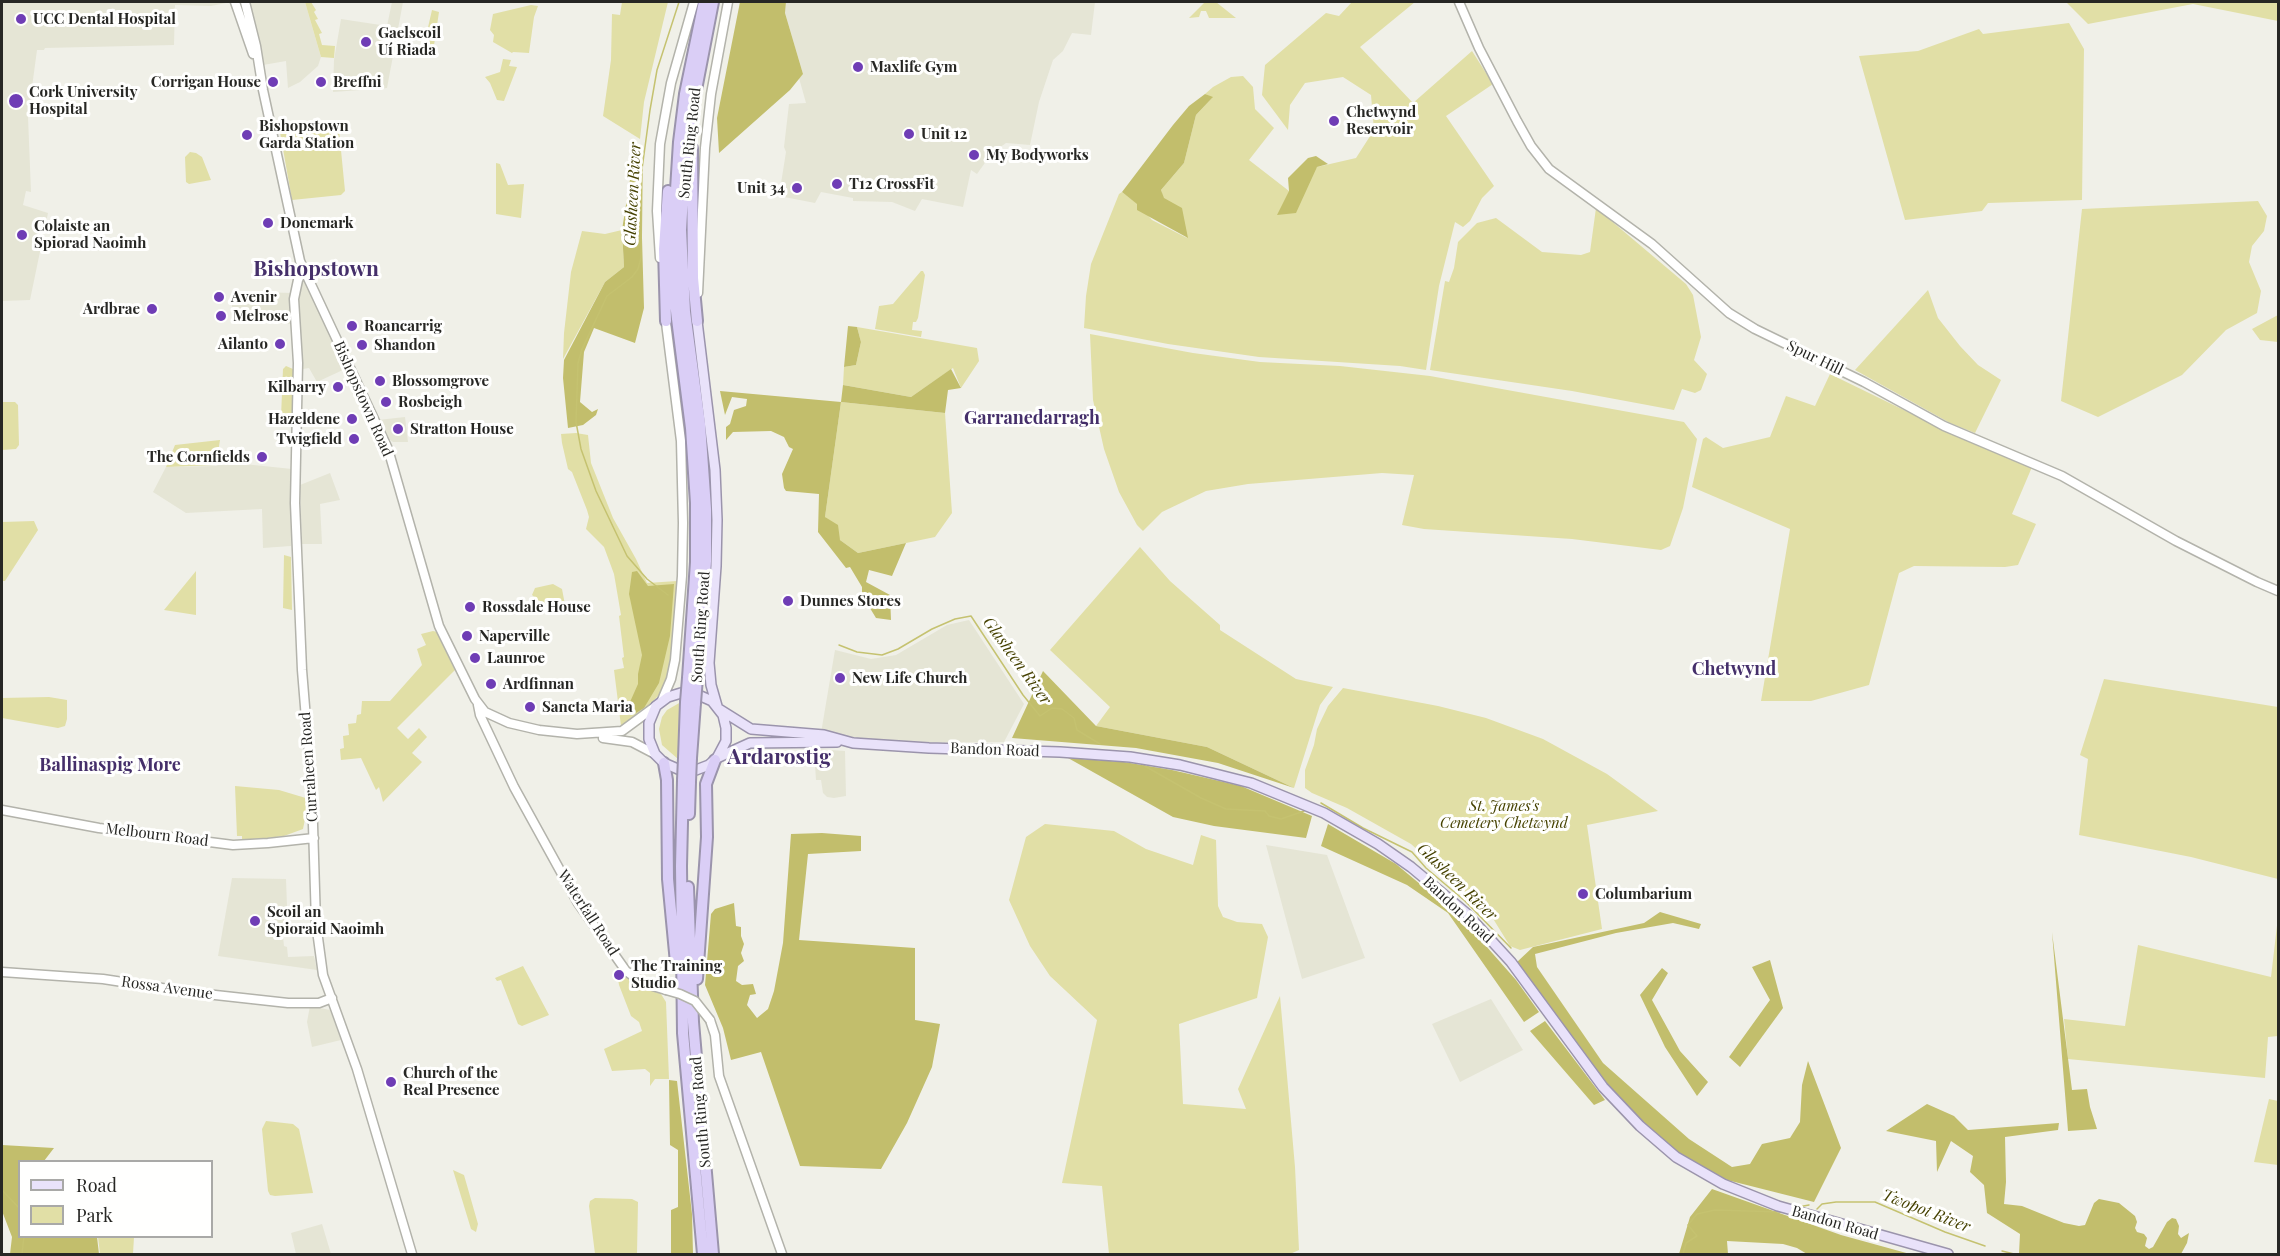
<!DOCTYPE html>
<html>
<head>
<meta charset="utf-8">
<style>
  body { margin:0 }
  #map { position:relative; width:2280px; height:1256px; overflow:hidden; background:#f0f0e8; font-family:"Playfair Display",serif }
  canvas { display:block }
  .frame { position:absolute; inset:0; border:3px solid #272724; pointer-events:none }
  .legend { position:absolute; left:18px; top:1160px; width:195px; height:78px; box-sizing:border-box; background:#fffffe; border:2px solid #a9a9a7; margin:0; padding:8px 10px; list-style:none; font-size:18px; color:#272724 }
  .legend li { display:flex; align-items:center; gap:12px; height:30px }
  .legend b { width:30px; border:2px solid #a9a9a7 }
</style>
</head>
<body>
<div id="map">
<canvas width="2280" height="1256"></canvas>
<div class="frame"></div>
<ul class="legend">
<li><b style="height:8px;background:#e9e2fa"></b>Road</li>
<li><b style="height:16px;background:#e1dfa6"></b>Park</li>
</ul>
</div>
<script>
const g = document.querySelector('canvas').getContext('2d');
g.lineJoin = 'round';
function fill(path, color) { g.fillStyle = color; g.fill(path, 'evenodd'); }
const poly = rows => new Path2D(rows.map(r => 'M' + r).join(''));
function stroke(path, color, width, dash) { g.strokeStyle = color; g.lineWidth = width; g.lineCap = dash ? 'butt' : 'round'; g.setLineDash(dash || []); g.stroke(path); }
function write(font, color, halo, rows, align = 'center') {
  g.font = font + ' "Playfair Display",serif'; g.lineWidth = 6; g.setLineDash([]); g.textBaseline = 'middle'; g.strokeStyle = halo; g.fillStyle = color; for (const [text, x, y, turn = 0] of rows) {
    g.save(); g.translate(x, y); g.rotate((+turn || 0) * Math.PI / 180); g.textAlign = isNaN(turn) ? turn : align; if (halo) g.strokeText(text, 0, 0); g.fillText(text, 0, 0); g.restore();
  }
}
fill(poly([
  [2,2,226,2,226,3,211,6,175,5,174,45,45,48,44,50,37,50,28,117,31,192,26,191,23,205,48,213,30,300,2,301],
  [249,2,305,2,321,57,318,66,300,82,288,88,286,61,263,65],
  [392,2,403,2,387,88,333,92,334,60,341,19,387,26],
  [786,2,1095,2,1091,35,1072,33,1063,51,1053,60,1039,102,1030,145,1006,143,992,153,977,174,971,170,963,207,922,199,915,211,892,202,853,201,853,198,821,192,815,203,779,196,786,152,784,147,789,104,806,103,799,78,803,74,785,13],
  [303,279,305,283,307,281,345,369,317,382,309,368,303,369,298,328,291,324,232,320,232,291,291,293,298,297],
  [405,417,408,442,393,442,387,438,378,420],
  [225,462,292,469,291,546,263,548,262,509,186,513,153,492,166,467,216,466],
  [330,473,340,500,320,504,322,544,302,544,300,485],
  [969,620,1024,704,1004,742,892,743,821,733,835,650,871,659,896,655,947,625],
  [814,749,845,751,846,796,834,798,827,797,823,793,821,780,816,780],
  [1266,845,1327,855,1365,958,1302,979],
  [232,878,286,879,287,906,284,918,286,936,283,937,284,946,287,947,288,957,314,956,317,970,218,956],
  [1491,999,1523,1050,1460,1082,1432,1024],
  [310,1006,330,1010,341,1040,312,1047,307,1022],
  [322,1224,331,1254,296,1254,291,1233]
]), '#e5e5d5');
fill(poly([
  [305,2,311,2,316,10,314,12,318,19,315,20,322,33,319,34,322,45,335,46,334,58,321,57],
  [622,2,668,2,644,102,640,139,603,116,611,60,612,14,620,15],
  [1205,2,1216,2,1236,18,1209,18,1206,11,1201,11,1199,17,1189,18],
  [1352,2,1415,2,1360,47,1413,103,1472,51,1493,84,1446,116,1494,186,1482,198,1470,221,1463,227,1455,222,1439,286,1426,370,1400,366,1259,357,1168,344,1084,328,1086,296,1091,264,1119,194,1122,192,1138,204,1152,220,1187,238,1163,198,1161,190,1184,163,1196,115,1212,98,1205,94,1213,87,1231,77,1243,76,1253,87,1255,109,1274,128,1249,160,1289,191,1317,167,1356,158,1374,130,1371,95,1343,77,1305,83,1290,105,1288,130,1262,95,1265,65,1326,13,1339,16],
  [2066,2,2278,2,2278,21,2193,4,2088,24],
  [531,5,538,6,534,17,529,53,513,52,512,53,493,42,494,35,490,30,493,14],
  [432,10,439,12,433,52,430,55,424,54,423,49],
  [2069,23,2084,49,2082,200,1988,203,1982,211,1905,220,1859,56,1918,51,1979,29,1983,34],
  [503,59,511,60,509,66,517,67,504,101,497,100,490,83,485,77,500,72],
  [334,125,339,130,345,191,341,195,292,200,280,132],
  [190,152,196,153,202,157,211,180,189,184,186,182,185,157],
  [496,163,500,164,508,185,524,184,521,218,496,214],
  [2258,201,2267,216,2264,231,2252,246,2249,262,2261,291,2257,313,2226,330,2182,375,2098,417,2061,401,2082,209],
  [1596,208,1686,284,1693,295,1701,337,1694,360,1707,374,1701,390,1695,393,1682,389,1674,410,1572,391,1430,370,1445,281,1449,282,1454,268,1458,242,1477,223,1496,218,1542,252,1581,255,1590,252],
  [622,230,624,267,605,282,563,359,564,333,571,272,582,231,605,234],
  [921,271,923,271,925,275,918,318,916,322,913,322,912,330,922,331,921,337,875,329,879,306,893,304],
  [1928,290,1938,318,1960,346,1978,365,2001,380,1975,433,1950,423,1855,370],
  [2278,315,2278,342,2260,340,2252,329],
  [857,327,977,348,979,361,961,388,953,368,911,397,843,385,844,367,856,365,861,342],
  [1090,334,1193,353,1260,362,1340,366,1430,376,1684,422,1697,439,1683,508,1670,546,1661,550,1572,539,1424,529,1402,525,1414,475,1382,473,1248,484,1206,491,1162,512,1143,531,1137,525,1119,492,1104,449,1093,400],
  [286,366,293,369,293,425,281,417,283,369],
  [1830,374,1949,432,2032,467,2012,514,2036,524,2018,565,2005,567,1914,566,1899,573,1869,685,1811,701,1761,701,1790,529,1692,487,1703,439,1706,437,1723,448,1770,437,1786,396,1815,406],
  [2,402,15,402,18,405,19,445,16,449,2,450],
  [841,402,945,413,952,513,935,537,858,553,840,540,825,517],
  [576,433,588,435,591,463,613,518,636,559,647,583,677,581,670,668,667,678,660,694,645,710,626,725,621,726,614,670,624,668,622,658,624,657,619,616,621,615,614,574,604,547,586,529,589,517,587,510,572,472,568,469,562,443,561,434],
  [220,440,216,465,166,467,175,445],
  [34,521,38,530,5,581,2,581,2,522],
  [1140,547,1170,581,1220,625,1220,630,1296,679,1333,687,1320,705,1294,788,1207,747,1096,726,1110,707,1050,650],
  [284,555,291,557,292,610,283,608],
  [196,571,196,615,164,610],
  [553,584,562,589,566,610,564,612,538,600,532,595,535,588],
  [433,631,437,632,455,670,397,728,408,739,419,728,427,737,412,753,422,762,383,802,379,787,376,790,361,758,341,760,340,749,344,748,343,736,349,735,348,724,356,723,357,715,361,714,362,701,390,701,422,665,417,649,426,645,421,634],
  [2104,679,2278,707,2278,879,2191,857,2079,835,2088,759,2080,755],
  [1343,688,1438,706,1486,718,1543,739,1607,774,1658,811,1587,825,1602,929,1520,950,1510,946,1492,917,1411,844,1347,808,1312,793,1305,788,1305,770,1314,745,1317,729,1328,706],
  [49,697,67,700,67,719,65,726,58,728,2,718,2,698],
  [681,702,678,759,662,745,659,729,662,717,667,710],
  [235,786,279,790,309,799,303,829,284,836,242,841,242,836,237,836],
  [1045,824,1114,831,1146,849,1193,865,1201,835,1216,840,1218,906,1223,917,1237,922,1262,924,1268,937,1257,998,1179,1024,1183,1104,1246,1109,1238,1089,1280,996,1295,1167,1299,1250,1290,1254,1109,1254,1102,1186,1062,1183,1097,1020,1050,976,1030,946,1009,900,1026,837],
  [2278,917,2278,1036,2268,1037,2265,1078,2068,1059,2064,1019,2125,1026,2138,945,2271,977],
  [523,966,549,1015,522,1026,518,1024,501,980,497,981,495,978],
  [623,975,642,987,661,994,666,1002,669,1079,655,1079,650,1086,650,1073,645,1069,612,1071,604,1049,642,1031,639,1022,631,1016,619,985,618,979],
  [2269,1099,2278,1101,2278,1165,2254,1162],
  [266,1121,293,1124,299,1129,313,1193,275,1196,270,1195,268,1191,262,1129],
  [453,1170,464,1175,478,1224,476,1232,471,1229],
  [595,1198,632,1199,638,1202,637,1254,595,1254,589,1206,590,1201],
  [98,1237,134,1237,133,1254,100,1254]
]), '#e1dfa6');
fill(poly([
  [740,2,786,2,785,13,803,74,790,90,719,153,717,118],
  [1205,94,1213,97,1196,115,1184,163,1161,190,1164,198,1182,208,1188,238,1137,210,1137,204,1122,192,1173,125,1189,106],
  [1316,156,1328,164,1317,167,1296,213,1277,215,1289,191,1288,178,1308,158],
  [632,167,640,168,644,308,635,343,594,328,584,352,580,402,592,412,598,409,596,415,583,425,568,428,563,378,564,360,605,282,624,267,622,230],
  [848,326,857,327,861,342,856,365,844,367],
  [951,369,961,388,948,390,945,413,841,402,825,517,838,525,840,540,858,553,906,543,892,576,869,570,866,582,890,595,891,620,876,618,862,595,862,587,850,567,846,568,818,532,819,494,786,491,784,488,782,474,793,449,789,447,784,437,771,431,733,432,726,440,726,427,730,424,734,410,746,406,747,399,732,397,725,415,720,391,841,402,843,385,911,397],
  [637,571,648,586,674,584,670,636,659,683,644,708,636,713,630,702,638,684,638,674,642,655,629,594,632,572],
  [1043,671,1096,726,1207,747,1294,788,1218,763,1136,748,1012,738],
  [1068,758,1124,762,1172,770,1241,786,1312,816,1306,838,1214,826,1173,817],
  [1328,824,1396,864,1463,920,1516,980,1539,1012,1524,1022,1448,913,1407,885,1321,846],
  [822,833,861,836,861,851,808,854,799,940,915,948,915,1020,940,1024,932,1067,907,1123,881,1169,800,1166,761,1052,731,1060,723,1028,705,985,711,914,715,909,734,903,736,926,741,927,741,936,744,944,741,953,744,961,738,966,736,981,742,985,753,984,756,994,750,995,747,1005,757,1018,768,1009,774,991,783,943,791,834],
  [1660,912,1701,924,1699,929,1673,923,1616,933,1535,954,1537,967,1603,1063,1689,1139,1732,1167,1750,1164,1762,1144,1790,1138,1800,1122,1802,1085,1808,1061,1841,1148,1814,1202,1719,1178,1671,1149,1620,1101,1517,962,1533,947,1644,923],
  [2052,932,2072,1090,2087,1089,2090,1107,2097,1129,2068,1131],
  [1770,960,1783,1008,1740,1067,1729,1057,1770,1000,1752,967],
  [1662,968,1668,973,1652,1000,1680,1051,1708,1082,1697,1096,1665,1047,1640,995],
  [1545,1021,1605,1100,1594,1105,1530,1031],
  [669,1080,677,1081,692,1214,693,1254,671,1254,671,1210,678,1207,678,1150,670,1145],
  [1927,1104,1954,1116,1968,1130,2059,1123,2058,1130,2005,1137,2006,1182,2004,1204,2022,1206,2064,1223,2079,1226,2085,1225,2094,1203,2099,1199,2119,1203,2135,1216,2137,1222,2135,1228,2137,1232,2144,1234,2147,1238,2145,1246,2149,1249,2153,1247,2167,1222,2172,1218,2176,1219,2179,1226,2178,1234,2181,1238,2189,1233,2187,1243,2181,1254,2019,1254,2020,1234,1987,1213,1984,1185,1970,1172,1973,1156,1951,1141,1937,1172,1936,1141,1886,1131],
  [2,1145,54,1148,44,1161,20,1162,20,1236,97,1237,99,1254,10,1254,12,1237,2,1211],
  [1712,1189,1841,1235,1910,1254,1807,1254,1797,1248,1783,1244,1727,1241,1728,1254,1679,1254,1690,1217]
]), '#c2be6c');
stroke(poly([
  [668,595,647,579,627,556,596,491,581,449,576,422,578,363,582,349,607,296,632,277,638,269,641,258,642,169,650,110,657,70,679,2],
  [839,645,857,652,882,655,898,649,932,629,955,619,971,616,1023,695,1040,716,1052,708,1062,709,1074,718,1077,730,1100,744],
  [1143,765,1201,798,1226,809,1265,811,1269,816,1281,819,1304,811],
  [1321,803,1363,828,1412,852,1426,868,1465,901,1511,948],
  [2,1190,20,1209],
  [1798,1207,1809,1205],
  [1817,1209,1822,1204,1836,1202,1875,1202,1945,1232,1985,1246],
  [2002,1251,2014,1254],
  [22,1254,24,1236],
  [1683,1254,1686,1243,1697,1236,1688,1225,1697,1214,1715,1210,1781,1212]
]), '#c5c270', 1.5);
const secondary = poly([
  [235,2,253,54],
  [245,2,256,46,263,90,300,261,388,449,439,626,475,699,485,712,509,723,539,730,577,734,622,731,656,706],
  [1459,2,1479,48,1517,121,1531,146,1549,169,1652,244,1729,313,1755,329,1864,382,1944,426,2062,476,2176,541,2257,582,2278,591],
  [660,258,657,211,660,144,671,83,694,2],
  [304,267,298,280,294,299,298,363,295,503,302,670,312,792,316,923,323,975,357,1069,412,1254],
  [698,293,705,148,711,94,728,2],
  [662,700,671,679,675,660,682,576,683,523,681,441,665,315],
  [478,705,480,715,514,787,578,903,626,971,643,983,666,990],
  [603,738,632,742,655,754],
  [2,810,99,828,233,845,268,843,314,838],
  [2,972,103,979,188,992,288,1003,319,1003,332,998],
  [710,1020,715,1035,719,1076,782,1254]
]);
const primary = poly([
  [697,321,715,470,717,520,716,566,709,663,711,685,717,706],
  [681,693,694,693,712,701,723,715,726,728,726,741,717,758,709,765,696,770,680,770,664,763,655,754,649,739,649,723,656,706,668,697,681,693],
  [719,709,751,729,824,735,853,743,929,748,1060,752,1130,757,1180,765,1251,783,1324,813,1378,844,1411,867,1466,913,1511,962,1603,1087,1640,1126,1676,1157,1723,1184,1778,1206,1948,1254],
  [717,758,750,743,837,742]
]);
const highway = poly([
  [692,148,693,278,697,321],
  [666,321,664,249,668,191],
  [688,678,696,562,696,503,691,428,675,303,673,237,679,142,685,94,704,2],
  [697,678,706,561,706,509,700,424,685,312,681,230,685,161,689,126,713,2],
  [684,758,686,702],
  [691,758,695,703],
  [664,763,667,780,668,879,676,963],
  [683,780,681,866,683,1033,703,1254],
  [689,814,690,782],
  [688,887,693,1022,713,1254],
  [697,979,707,837,706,784,715,760]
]);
stroke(secondary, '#b3b3ab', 11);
stroke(primary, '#9b94ac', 12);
stroke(highway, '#9b94ac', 14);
stroke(secondary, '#fff', 8);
stroke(primary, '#e9e2fa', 9);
stroke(highway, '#dacef6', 10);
const secondaryBridge = poly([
  [666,990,680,994,695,1001,710,1020]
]);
const highwayBridge = poly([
  [686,702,688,678],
  [695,703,697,678],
  [683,780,684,758],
  [690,782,691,758]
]);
stroke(secondaryBridge, '#b3b3ab', 11, []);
stroke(highwayBridge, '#9b94ac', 14, []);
stroke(secondaryBridge, '#fff', 8);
stroke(highwayBridge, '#dacef6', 10);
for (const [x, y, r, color] of [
  [21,19,6,"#6f3db5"],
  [366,42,6,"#6f3db5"],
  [858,67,6,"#6f3db5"],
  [273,82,6,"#6f3db5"],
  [321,82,6,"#6f3db5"],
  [16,101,8,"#6f3db5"],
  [1334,121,6,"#6f3db5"],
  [909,134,6,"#6f3db5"],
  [247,135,6,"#6f3db5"],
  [974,155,6,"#6f3db5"],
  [837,184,6,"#6f3db5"],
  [797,188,6,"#6f3db5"],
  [268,223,6,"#6f3db5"],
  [22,235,6,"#6f3db5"],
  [219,297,6,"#6f3db5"],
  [152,309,6,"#6f3db5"],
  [221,316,6,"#6f3db5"],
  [352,326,6,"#6f3db5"],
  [280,344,6,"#6f3db5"],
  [362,345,6,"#6f3db5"],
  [380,381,6,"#6f3db5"],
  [338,387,6,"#6f3db5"],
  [386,402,6,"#6f3db5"],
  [352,419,6,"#6f3db5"],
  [398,429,6,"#6f3db5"],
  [354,439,6,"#6f3db5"],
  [262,457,6,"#6f3db5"],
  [788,601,6,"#6f3db5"],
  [470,607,6,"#6f3db5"],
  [467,636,6,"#6f3db5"],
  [475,658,6,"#6f3db5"],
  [840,678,6,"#6f3db5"],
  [491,684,6,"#6f3db5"],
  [530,707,6,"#6f3db5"],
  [1583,894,6,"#6f3db5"],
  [255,921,6,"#6f3db5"],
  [619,975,6,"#6f3db5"],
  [391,1082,6,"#6f3db5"]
]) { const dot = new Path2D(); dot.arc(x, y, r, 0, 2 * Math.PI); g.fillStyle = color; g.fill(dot); stroke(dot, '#fffffe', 2); }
write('bold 15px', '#272724', '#fffffe', [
  ["UCC Dental Hospital",33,19],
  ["Gaelscoil",378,33],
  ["Uí Riada",378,50],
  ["Maxlife Gym",870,67],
  ["Corrigan House",261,82,"right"],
  ["Breffni",333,82],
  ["Cork University",29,92],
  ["Hospital",29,109],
  ["Chetwynd",1346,112],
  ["Reservoir",1346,129],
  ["Bishopstown",259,126],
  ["Garda Station",259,143],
  ["Unit 12",921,134],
  ["My Bodyworks",986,155],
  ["T12 CrossFit",849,184],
  ["Unit 34",785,188,"right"],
  ["Donemark",280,223],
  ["Colaiste an",34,226],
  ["Spiorad Naoimh",34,243],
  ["Avenir",231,297],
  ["Ardbrae",140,309,"right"],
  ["Melrose",233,316],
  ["Roancarrig",364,326],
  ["Ailanto",268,344,"right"],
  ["Shandon",374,345],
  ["Blossomgrove",392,381],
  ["Kilbarry",326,387,"right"],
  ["Rosbeigh",398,402],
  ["Hazeldene",340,419,"right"],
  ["Stratton House",410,429],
  ["Twigfield",342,439,"right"],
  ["The Cornfields",250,457,"right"],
  ["Dunnes Stores",800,601],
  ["Rossdale House",482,607],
  ["Naperville",479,636],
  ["Launroe",487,658],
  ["New Life Church",852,678],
  ["Ardfinnan",503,684],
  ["Sancta Maria",542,707],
  ["Columbarium",1595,894],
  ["Scoil an",267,912],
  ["Spioraid Naoimh",267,929],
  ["The Training",631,966],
  ["Studio",631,983],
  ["Church of the",403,1073],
  ["Real Presence",403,1090]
], 'left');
write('15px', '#272724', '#fffffe', [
  ["South Ring Road",690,143,-84],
  ["Spur Hill",1815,358,26],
  ["Bishopstown Road",363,399,66],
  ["South Ring Road",701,627,-86],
  ["Bandon Road",995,750,2],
  ["Curraheen Road",309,767,-94],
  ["Melbourn Road",157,835,7],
  ["Bandon Road",1458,910,43],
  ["Waterfall Road",588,913,57],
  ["Rossa Avenue",167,988,8],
  ["South Ring Road",701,1112,-95],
  ["Bandon Road",1835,1223,16]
]);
write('italic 15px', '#464200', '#fffffe', [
  ["St. James's",1504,806],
  ["Cemetery Chetwynd",1504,823]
]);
write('italic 16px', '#454100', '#fffffe', [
  ["Glasheen River",633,194,-87],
  ["Glasheen River",1017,661,54],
  ["Glasheen River",1457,882,44],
  ["Twopot River",1926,1211,21]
]);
write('bold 18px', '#452f6a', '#fffffe', [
  ["Garranedarragh",1032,418],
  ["Chetwynd",1734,669],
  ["Ballinaspig More",110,765]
]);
write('bold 21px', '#452f6a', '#fffffe', [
  ["Bishopstown",316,269],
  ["Ardarostig",779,757]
]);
</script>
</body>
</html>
